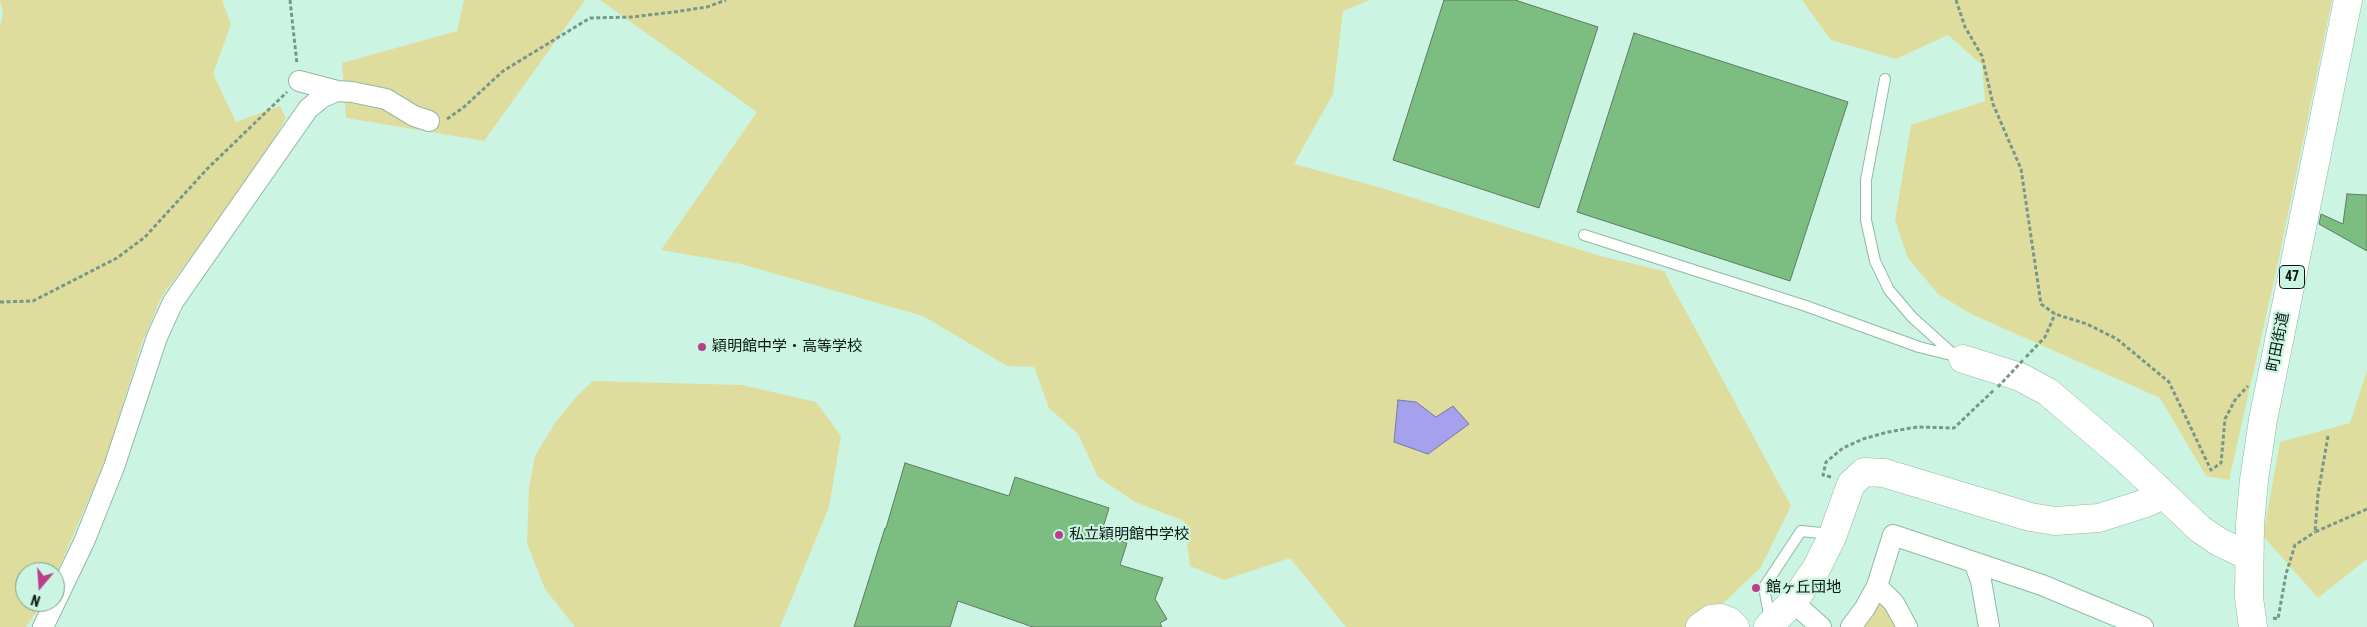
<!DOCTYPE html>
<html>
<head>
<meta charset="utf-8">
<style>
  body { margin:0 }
  #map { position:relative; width:2367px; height:627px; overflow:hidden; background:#cbf5e2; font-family:"Roboto Condensed",sans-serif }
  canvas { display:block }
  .north { position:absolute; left:15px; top:562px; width:50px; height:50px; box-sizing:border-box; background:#cbf5e2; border:1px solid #7d9c8e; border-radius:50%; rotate:198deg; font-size:14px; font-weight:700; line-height:20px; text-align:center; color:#071710 }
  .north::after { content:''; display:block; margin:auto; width:18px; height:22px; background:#bb3e8c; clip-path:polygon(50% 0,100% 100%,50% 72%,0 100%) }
</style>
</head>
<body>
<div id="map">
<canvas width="2367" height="627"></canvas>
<div class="north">N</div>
</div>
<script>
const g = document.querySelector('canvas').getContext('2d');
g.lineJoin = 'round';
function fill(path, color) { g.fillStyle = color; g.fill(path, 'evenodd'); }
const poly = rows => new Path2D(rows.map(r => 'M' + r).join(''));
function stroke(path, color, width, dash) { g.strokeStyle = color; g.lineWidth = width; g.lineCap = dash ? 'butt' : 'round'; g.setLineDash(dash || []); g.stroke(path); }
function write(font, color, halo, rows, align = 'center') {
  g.font = font + ' "Roboto Condensed","Noto Sans JP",sans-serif'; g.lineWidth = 4.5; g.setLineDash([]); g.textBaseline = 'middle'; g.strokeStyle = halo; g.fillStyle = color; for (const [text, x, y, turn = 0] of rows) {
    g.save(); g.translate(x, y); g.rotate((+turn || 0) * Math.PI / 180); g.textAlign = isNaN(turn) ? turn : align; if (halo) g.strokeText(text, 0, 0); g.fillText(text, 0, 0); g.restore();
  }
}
fill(poly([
  [0,0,222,0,231,24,213,74,236,122,280,106,286,118,265,157,162,296,142,343,105,462,55,577,55,572,25,572,25,602,43,602,26,627,0,627,0,26,3,13],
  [464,0,585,0,484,141,346,118,342,63,457,31],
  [600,0,1370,0,1343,11,1333,94,1294,164,1375,186,1600,256,1664,271,1791,506,1761,567,1727,600,1689,627,1346,627,1290,558,1224,580,1190,566,1184,521,1135,502,1098,477,1078,434,1049,408,1034,367,1007,366,923,316,741,264,661,250,757,112],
  [1802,0,2332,0,2276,272,2229,480,2206,476,2160,398,1971,314,1938,294,1908,258,1895,220,1911,125,1985,101,1982,65,1948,35,1896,59,1831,40],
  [2367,371,2367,559,2318,598,2263,536,2280,442,2350,423],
  [593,381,742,385,816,402,841,436,829,507,780,627,575,627,545,589,527,543,529,488,535,456,555,423,576,397],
  [1888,602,1901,627,1859,627,1876,603]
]), '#dfdd9d');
const water = poly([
  [1398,400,1416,402,1436,417,1453,406,1469,424,1428,454,1394,442,1398,400]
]);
fill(water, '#a5a1ec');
stroke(water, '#7678aa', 1);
const building = poly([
  [1444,0,1515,0,1598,27,1539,208,1393,160,1444,0],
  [1634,33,1848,102,1790,281,1577,212,1634,33],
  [2347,194,2367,195,2367,251,2319,224,2321,214,2343,224,2347,194],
  [905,463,1009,496,1015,477,1109,508,1101,534,1127,543,1120,565,1163,578,1155,599,1167,619,1160,623,1162,627,1033,627,958,601,950,627,854,627,885,528,886,528,905,463]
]);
fill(building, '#7cbd81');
stroke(building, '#5f7a61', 1);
const lane = poly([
  [1885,79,1866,180,1866,220,1875,261,1889,290,1912,317,1953,354],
  [1584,235,1806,306,1919,347,1955,356],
  [1770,621,1764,587,1801,531,1821,533,1831,537]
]);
const street = poly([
  [299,81,337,91],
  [1974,562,1981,581,1989,627],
  [1877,586,1894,603,1907,627],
  [1793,602,1821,627],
  [43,627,84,542,114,467,157,337,173,302,308,109,321,98,337,91,352,92,386,99,414,116,429,121],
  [1851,627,1865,608,1877,586,1893,535,2042,585,2143,627]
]);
const secondary = poly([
  [1963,359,2020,377,2048,392,2125,458,2200,529,2219,542,2249,556],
  [1700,627,1711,619,1721,618,1729,621,1735,627],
  [1768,627,1793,602,1816,569,1832,537,1851,484,1864,472,1884,473,2030,517,2055,521,2099,518,2146,503,2162,495]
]);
const primary = poly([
  [2253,627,2249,598,2250,524,2254,480,2263,420,2348,0]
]);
stroke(lane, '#90b8a6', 12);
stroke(street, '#90b8a6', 22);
stroke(secondary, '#90b8a6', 29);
stroke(primary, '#90b8a6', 29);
stroke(poly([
  [290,0,297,64],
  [1956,0,1965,27,1982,56,1993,104,2021,169,2041,304,2055,314,2087,324,2117,339,2169,382,2211,470,2221,463,2225,419,2235,400,2248,386],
  [447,119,464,107,503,71,590,18,632,17,674,12,707,7,726,0],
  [0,302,33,301,117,258,145,237,208,168,287,92],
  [2026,357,2045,337,2055,314],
  [2328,436,2318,494,2315,532,2367,509],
  [1831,477,1823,475,1826,462,1843,448,1863,439,1888,432,1917,427,1954,428,1994,390],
  [2273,618,2278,619,2286,574,2295,545,2315,532]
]), '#789789', 3, [4, 2.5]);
stroke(lane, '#fff', 10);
stroke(street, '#fff', 20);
stroke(secondary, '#fff', 28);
stroke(primary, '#fff', 28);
stroke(poly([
  [1998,387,2024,359]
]), '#789789', 3, [4, 2.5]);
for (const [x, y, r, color] of [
  [702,347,5,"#bb3e8c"],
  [1059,535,5,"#bb3e8c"],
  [1756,588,5,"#bb3e8c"]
]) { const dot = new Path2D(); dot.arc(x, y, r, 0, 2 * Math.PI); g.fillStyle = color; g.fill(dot); stroke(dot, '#cbf5e2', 2); }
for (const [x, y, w] of [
  [2292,277,25]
]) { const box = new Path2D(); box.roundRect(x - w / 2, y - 11.5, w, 23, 4); g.fillStyle = '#cbf5e2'; g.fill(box); stroke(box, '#071710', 1); }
write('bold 14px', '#071710', null, [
  ["47",2292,277]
]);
write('15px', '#071710', '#cbf5e2', [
  ["町田街道",2279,342,-79]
]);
write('15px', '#071710', '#cbf5e2', [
  ["穎明館中学・高等学校",712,347],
  ["私立穎明館中学校",1069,535],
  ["館ヶ丘団地",1766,588]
], 'left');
</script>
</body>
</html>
